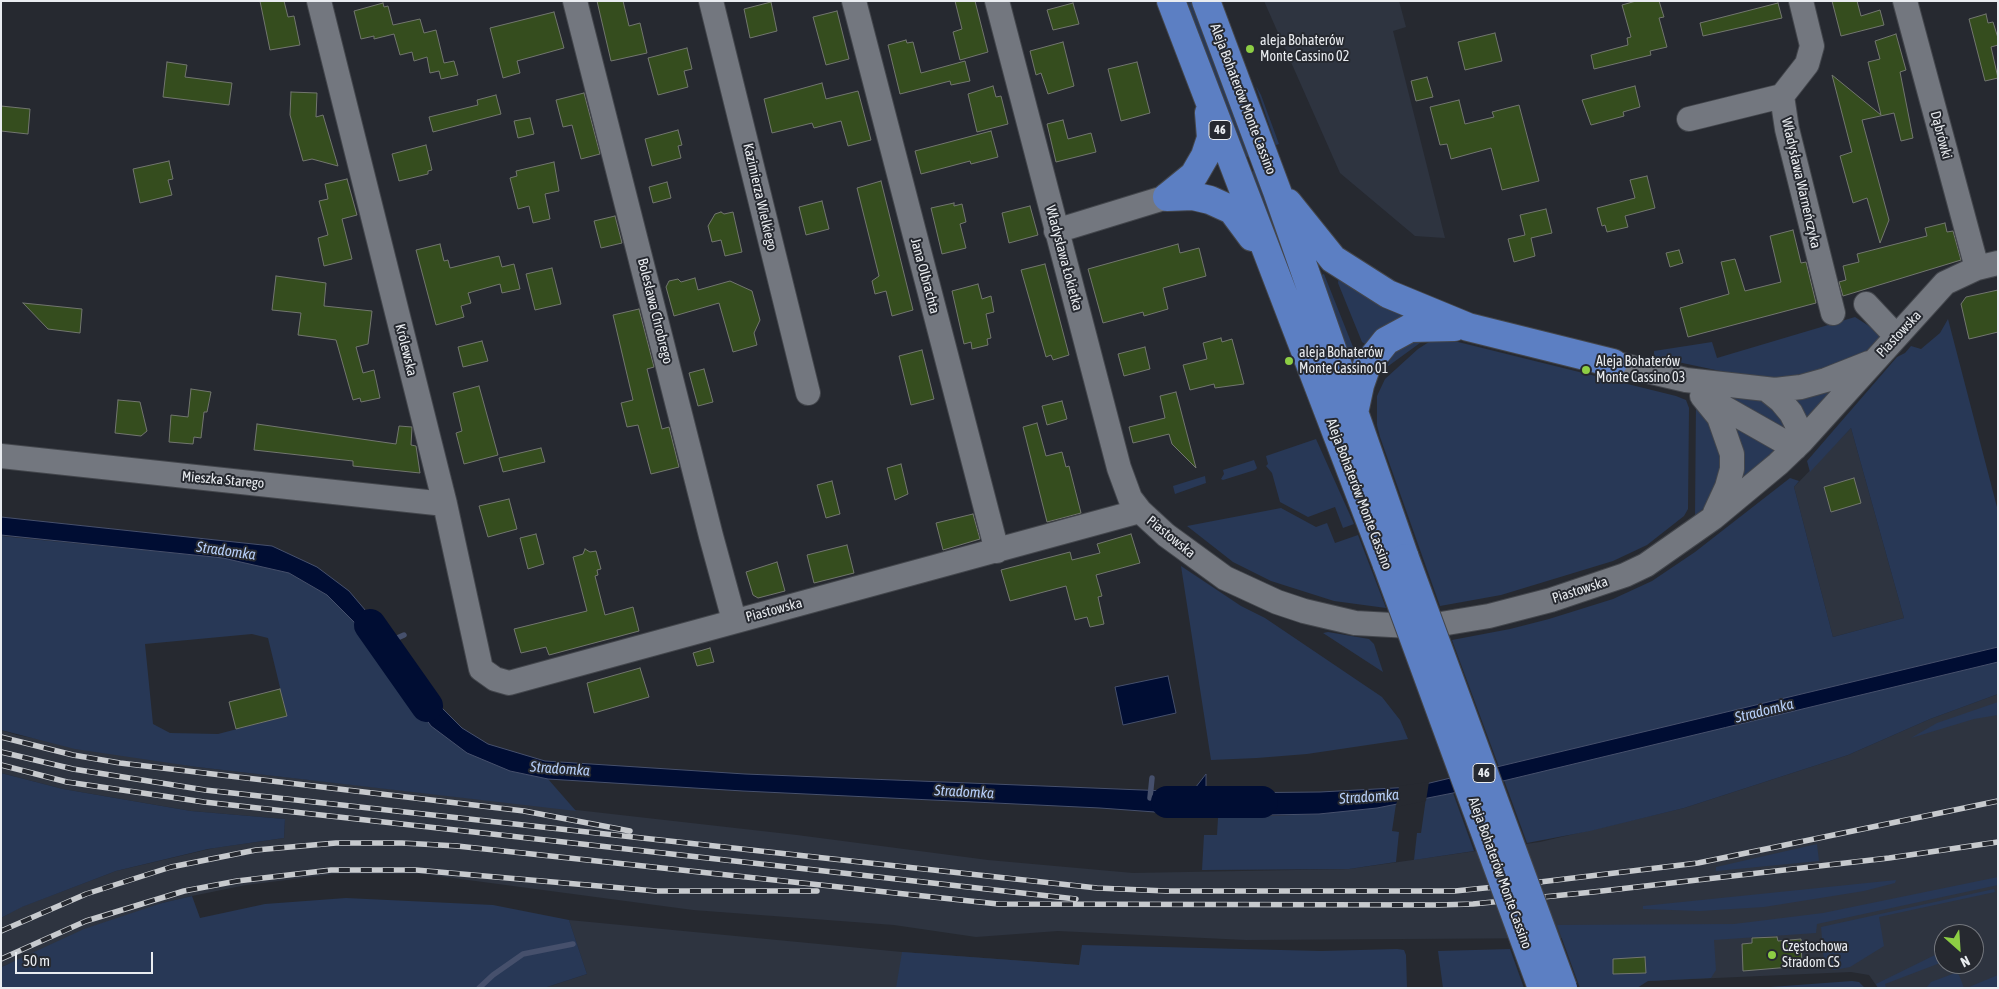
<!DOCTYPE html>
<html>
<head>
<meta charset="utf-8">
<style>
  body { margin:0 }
  #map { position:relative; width:1999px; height:989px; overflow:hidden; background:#262930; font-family:"Asap Condensed",sans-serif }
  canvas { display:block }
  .frame { position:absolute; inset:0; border:2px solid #e9ecf0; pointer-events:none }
  .north { position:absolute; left:1934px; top:924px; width:50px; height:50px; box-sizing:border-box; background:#262930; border:1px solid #74777d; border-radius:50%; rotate:154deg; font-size:14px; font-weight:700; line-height:20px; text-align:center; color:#e9ecf0 }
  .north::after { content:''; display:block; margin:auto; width:18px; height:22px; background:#8dce44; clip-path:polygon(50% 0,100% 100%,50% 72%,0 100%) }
  .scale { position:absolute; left:15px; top:952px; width:138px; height:22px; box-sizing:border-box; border:2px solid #e9ecf0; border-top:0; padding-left:6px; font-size:15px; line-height:18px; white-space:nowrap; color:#e9ecf0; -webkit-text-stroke:4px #262930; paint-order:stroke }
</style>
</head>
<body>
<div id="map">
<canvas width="1999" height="989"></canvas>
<div class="frame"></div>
<div class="north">N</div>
<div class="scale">50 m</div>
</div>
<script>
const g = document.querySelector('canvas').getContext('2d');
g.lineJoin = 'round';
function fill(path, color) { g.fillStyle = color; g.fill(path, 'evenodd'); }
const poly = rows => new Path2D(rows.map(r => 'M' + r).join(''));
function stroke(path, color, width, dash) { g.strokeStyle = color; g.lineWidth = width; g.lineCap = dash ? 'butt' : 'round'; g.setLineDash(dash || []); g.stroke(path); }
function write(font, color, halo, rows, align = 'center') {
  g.font = font + ' "Asap Condensed",sans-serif'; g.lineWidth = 4; g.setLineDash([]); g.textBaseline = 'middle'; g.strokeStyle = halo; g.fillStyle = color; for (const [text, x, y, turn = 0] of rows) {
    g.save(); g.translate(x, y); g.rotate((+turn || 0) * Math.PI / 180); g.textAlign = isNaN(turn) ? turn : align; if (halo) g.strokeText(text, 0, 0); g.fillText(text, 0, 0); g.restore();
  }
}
fill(poly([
  [1264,1,1399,1,1406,27,1393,31,1445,238,1415,236,1340,173],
  [1851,428,1904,618,1833,637,1794,487],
  [1998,694,1998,988,1878,988,1869,975,1851,972,1648,981,1564,942,1562,938,1246,940,1058,931,976,937,894,925,693,910,423,874,334,874,246,885,192,896,162,903,1,967,1,918,21,907,116,871,214,848,284,838,285,819,191,811,63,789,1,773,1,730,17,735,197,767,797,835,988,860,1133,873,1349,869,1540,842,1684,808,1848,755,1930,719],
  [1944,934,1974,934,1974,964,1944,964],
  [569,920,902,952,1189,973,1259,988,544,988,587,974]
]), '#2e3440');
fill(poly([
  [1183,1,1194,1,1252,155,1244,158],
  [1256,86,1261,95,1279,144,1276,145],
  [1256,170,1294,271,1285,275,1249,173],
  [1324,274,1359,362,1355,374,1317,276],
  [1339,275,1402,313,1405,316,1368,346,1362,342,1338,283],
  [1855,317,1883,335,1864,353,1802,381,1744,376,1654,357,1654,351,1712,342,1717,358],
  [1948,319,1998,511,1998,647,1499,767,1452,640,1510,629,1549,619,1613,599,1652,581,1695,552,1790,478,1799,481,1794,487,1833,637,1904,618,1851,428,1810,472,1807,461,1897,357,1905,353,1911,346,1921,349,1940,333],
  [1430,337,1420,343,1387,367,1397,343],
  [1446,339,1676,396,1686,400,1689,408,1688,509,1684,516,1647,545,1613,561,1501,595,1440,606,1380,437,1377,425,1377,396,1385,379,1418,349,1432,340],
  [1836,386,1804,423,1790,399],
  [1708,387,1770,401,1789,433],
  [1696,401,1706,409,1726,466,1706,506,1695,516],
  [1730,417,1779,447,1737,485],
  [1316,439,1354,524,1343,528,1335,507,1308,517,1280,502,1272,473,1266,466,1268,464,1266,456],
  [1254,460,1257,468,1255,470,1223,480,1221,479,1224,474,1223,470],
  [1205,476,1206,483,1175,494,1173,486],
  [1281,508,1316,527,1327,523,1335,543,1358,535,1386,608,1334,601,1271,581,1233,562,1187,526],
  [1,536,223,558,289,573,327,595,367,635,392,664,411,698,431,726,510,771,548,779,576,811,197,767,75,749,1,730],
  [252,634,268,638,287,716,218,734,170,733,153,724,145,644],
  [1181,566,1241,606,1265,618,1382,697,1400,720,1408,739,1307,754,1257,758,1211,760],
  [1328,632,1369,639,1374,644,1383,672,1323,633],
  [1998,662,1998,694,1930,719,1848,755,1684,808,1590,831,1527,843,1504,780],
  [1998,702,1998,715,1974,719,1911,738,1937,723],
  [1,773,63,789,191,811,285,819,284,838,208,849,116,871,22,907,1,918],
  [1453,793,1474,851,1414,860,1417,833,1421,833,1426,798],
  [1396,804,1392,831,1399,832,1396,862,1349,869,1202,870,1204,835,1217,835,1218,818,1319,814],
  [1817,844,1819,861,1716,871,1716,867],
  [1998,877,1998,885,1817,924,1816,933,1714,940,1716,970,1711,978,1648,981,1637,988,1580,988,1557,925,1734,924,1823,913],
  [1896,880,1895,883,1864,891,1764,907,1700,911,1643,909,1643,906],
  [1994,889,1995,892,1879,917,1884,946,1850,967,1834,970,1824,961,1821,927],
  [192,896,200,918,265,904,346,898,493,905,569,920,587,974,544,988,1,988,1,967,6,965,84,929,162,903],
  [1082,945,1321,951,1397,949,1404,950,1406,955,1407,988,896,988,902,952,1079,965],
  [1510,949,1524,988,1443,988,1438,951],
  [1939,953,1941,959,1940,963,1885,984,1886,988,1878,988,1876,984],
  [1955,973,1959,975,1964,988,1926,988,1931,982],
  [1998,975,1998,988,1969,988,1969,987],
  [1852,981,1859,982,1865,988,1757,988]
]), '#283856');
const water = poly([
  [1,517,272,546,317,567,349,591,388,637,403,659,392,664,367,635,327,595,289,573,223,558,1,535,1,517],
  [1998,647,1998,662,1453,793,1377,808,1319,814,1217,816,1217,793,1320,792,1413,787,1998,647],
  [408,665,435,701,462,728,488,744,545,761,745,774,1192,792,1206,774,1206,792,1211,792,1210,816,1100,808,743,791,548,779,510,771,467,753,431,726,411,698,397,670,408,665],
  [1168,676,1176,713,1123,725,1115,687,1168,676]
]);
fill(water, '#000d33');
stroke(water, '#46506c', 1);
fill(poly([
  [1429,782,1426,801,1396,807,1399,786]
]), '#262930');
stroke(poly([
  [386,643,404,635],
  [1150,798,1152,778],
  [479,988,493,975,523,954,573,944]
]), '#46506c', 5.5);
stroke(poly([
  [370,625,427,706],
  [1167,802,1262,802]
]), '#000d33', 32);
const building = poly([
  [260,1,284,1,288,17,294,16,300,45,270,50,260,1],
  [597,1,623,1,629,26,640,23,647,53,611,61,597,1],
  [955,1,975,1,988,52,960,60,953,32,962,29,955,1],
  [1636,1,1659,1,1664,17,1659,18,1667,47,1650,51,1651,55,1594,69,1591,55,1628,45,1627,38,1631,37,1622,5,1636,1],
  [1832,1,1857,1,1861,16,1880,10,1884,25,1841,36,1832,1],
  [771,2,777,31,750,38,744,9,771,2],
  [383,3,384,7,388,6,393,25,420,19,424,33,436,30,444,63,454,61,458,75,441,79,439,71,430,73,427,57,414,61,412,52,400,55,394,34,374,39,374,36,361,39,354,11,383,3],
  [1073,3,1079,24,1053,30,1047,10,1073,3],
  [1778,3,1782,18,1703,36,1700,23,1778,3],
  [837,11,849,59,826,65,813,17,837,11],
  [554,12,564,48,517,61,520,73,503,78,490,28,554,12],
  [1986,14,1988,23,1993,22,1998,38,1998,45,1991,47,1998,78,1985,81,1969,19,1986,14],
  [1495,33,1502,61,1465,70,1458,42,1495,33],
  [1896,34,1906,70,1900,72,1913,138,1901,141,1894,113,1862,120,1889,220,1880,243,1867,198,1853,203,1840,156,1852,152,1832,75,1881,115,1868,62,1880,59,1875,41,1896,34],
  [906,40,907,43,913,42,921,73,965,61,970,81,951,85,950,81,900,94,888,45,906,40],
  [1063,42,1074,86,1048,94,1041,73,1036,75,1030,51,1063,42],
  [687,48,692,69,684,71,688,87,658,95,648,58,687,48],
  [167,62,187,65,185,77,232,83,229,105,163,97,167,62],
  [1137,62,1150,113,1121,121,1108,69,1137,62],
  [1427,77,1433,97,1416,101,1411,81,1427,77],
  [822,83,826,99,858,91,871,140,848,146,841,121,814,128,812,123,772,133,764,99,822,83],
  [993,86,996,97,1001,96,1008,124,977,132,968,94,993,86],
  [1635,86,1640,107,1623,112,1624,116,1591,125,1582,100,1635,86],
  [291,92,317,93,316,117,323,115,338,166,312,159,303,161,290,115,291,92],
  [584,93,600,154,581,159,572,125,563,127,556,100,584,93],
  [496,95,501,114,433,132,429,117,478,105,477,100,496,95],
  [1459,100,1465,124,1494,117,1492,112,1519,105,1539,181,1502,190,1491,148,1451,159,1447,144,1440,145,1430,107,1459,100],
  [1,106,30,109,28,134,1,131,1,106],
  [530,118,534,134,518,138,514,121,530,118],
  [1063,120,1068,139,1091,133,1096,152,1056,162,1047,124,1063,120],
  [678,130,682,145,678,146,681,158,652,166,645,139,678,130],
  [991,131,998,157,971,164,970,161,921,174,915,151,991,131],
  [426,145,432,170,428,171,428,174,399,181,392,154,426,145],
  [169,161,173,179,168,180,172,195,140,203,133,169,169,161],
  [554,162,559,191,545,194,550,219,533,223,529,206,518,209,510,178,517,176,516,171,554,162],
  [1647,176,1655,208,1625,216,1628,227,1607,232,1605,225,1602,226,1597,208,1635,198,1630,180,1647,176],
  [347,179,357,215,342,219,352,259,324,266,318,238,328,235,319,201,328,199,325,184,347,179],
  [881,181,913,310,892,316,886,291,875,294,872,281,879,276,857,188,881,181],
  [667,182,671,198,653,203,649,187,667,182],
  [822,201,829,229,806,235,799,207,822,201],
  [954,203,954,206,962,204,966,222,960,224,966,248,942,254,931,208,954,203],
  [1030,206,1038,235,1009,243,1002,213,1030,206],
  [1546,209,1552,233,1531,238,1535,256,1514,262,1508,239,1525,235,1520,215,1546,209],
  [721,212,724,214,733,212,742,252,725,256,721,240,712,242,708,226,715,214,721,212],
  [615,216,622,243,601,248,594,221,615,216],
  [1945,223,1947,232,1953,231,1961,260,1843,296,1839,282,1846,280,1843,266,1859,262,1857,254,1927,236,1925,228,1945,223],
  [1793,230,1801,263,1806,262,1816,303,1688,337,1680,308,1729,294,1721,262,1735,259,1745,291,1781,282,1770,236,1793,230],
  [440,244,444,261,448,260,450,268,499,256,502,267,514,264,520,289,502,293,500,284,468,293,471,303,461,306,464,317,436,325,416,250,440,244],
  [1178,244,1180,253,1199,248,1206,276,1163,288,1168,309,1144,316,1143,312,1103,323,1088,269,1178,244],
  [1679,250,1683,263,1670,267,1666,253,1679,250],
  [1045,264,1069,355,1053,360,1051,355,1046,357,1021,270,1045,264],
  [552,268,561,304,535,310,526,274,552,268],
  [276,276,326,283,324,306,372,311,368,344,356,347,363,373,374,370,380,398,361,402,360,398,353,400,336,340,298,335,301,313,272,310,276,276],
  [695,278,698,290,730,281,752,291,760,320,754,333,757,345,733,352,719,303,674,316,666,287,669,281,678,279,681,282,695,278],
  [978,284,982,299,991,296,994,312,986,314,991,338,987,339,988,345,972,349,971,342,964,344,952,291,978,284],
  [1998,290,1998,332,1969,339,1961,304,1966,297,1998,290],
  [23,303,82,309,80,333,48,329,23,303],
  [639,309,654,367,647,369,662,429,669,427,679,467,651,474,638,425,627,427,621,403,633,400,613,315,639,309],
  [1221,338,1222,342,1232,339,1244,384,1215,388,1214,384,1190,390,1183,365,1207,359,1203,343,1221,338],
  [482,341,488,361,463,367,458,347,482,341],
  [1145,347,1150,369,1124,376,1118,354,1145,347],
  [922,350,934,399,911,405,899,356,922,350],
  [704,369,713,402,698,406,689,373,704,369],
  [479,386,498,455,464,464,456,433,462,431,453,393,479,386],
  [191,389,211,392,207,412,204,412,201,438,194,437,193,444,169,442,171,415,188,417,191,389],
  [1176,392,1187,434,1196,468,1172,444,1169,434,1133,443,1129,427,1165,418,1160,396,1176,392],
  [118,400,140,402,147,431,141,436,115,433,118,400],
  [1062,401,1067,419,1047,425,1042,406,1062,401],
  [1037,423,1046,456,1062,452,1066,467,1069,466,1081,513,1047,522,1023,427,1037,423],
  [257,424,396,444,399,426,412,427,411,445,416,446,420,473,353,466,353,461,254,450,257,424],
  [541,448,545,462,503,472,499,458,541,448],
  [901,464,908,494,895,500,887,468,901,464],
  [1854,478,1861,503,1831,512,1824,487,1854,478],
  [832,481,840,514,826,518,817,485,832,481],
  [509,499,517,529,488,537,479,506,509,499],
  [973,514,980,539,943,550,936,523,973,514],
  [536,534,544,564,528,569,520,538,536,534],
  [1131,534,1140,563,1096,575,1102,596,1098,597,1104,624,1090,627,1087,617,1075,620,1066,586,1010,601,1001,570,1070,552,1072,560,1100,553,1097,544,1131,534],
  [847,545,854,573,814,583,807,555,847,545],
  [585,549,590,552,596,551,601,569,597,570,598,575,595,576,605,615,633,607,639,631,549,655,546,647,521,653,514,629,587,611,573,557,583,554,585,549],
  [777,562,785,591,758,598,753,595,746,572,777,562],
  [710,648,714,662,697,666,693,653,710,648],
  [640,668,649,697,594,713,587,683,640,668],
  [280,689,287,716,236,729,229,702,280,689],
  [1777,937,1778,941,1801,939,1802,966,1743,971,1742,944,1752,943,1752,938,1777,937],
  [1645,957,1646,973,1613,974,1613,959,1645,957]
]);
fill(building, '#354d1e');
stroke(building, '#72766f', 1);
const minor = poly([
  [319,1,445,504,481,669,495,679,509,683,1140,511],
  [575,1,711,536,734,620],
  [711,1,808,393],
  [854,1,997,551],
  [997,1,1119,468,1130,498,1140,511,1166,535,1225,578,1277,602,1304,611,1355,623,1410,626,1435,625,1489,616,1551,600,1625,575,1646,565,1713,518,1778,464,1802,441,1945,283,1977,268,1998,263],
  [1801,1,1812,46,1807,64,1782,96,1787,129,1833,313],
  [1905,1,1977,268],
  [1689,119,1782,96],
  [1056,231,1167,197],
  [1866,304,1896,336],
  [1613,363,1686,380,1775,390,1801,387,1826,380,1869,363],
  [1766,389,1781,401,1791,413,1797,425,1802,441],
  [1702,396,1719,417,1732,454,1732,469,1727,487,1715,513],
  [1707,398,1795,448],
  [1,456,445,504]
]);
const major = poly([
  [1171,1,1387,565],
  [1206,1,1277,191,1405,558],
  [1167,197,1193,196,1210,200,1232,210,1252,237],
  [1167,197,1194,175,1205,156,1211,138,1209,113],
  [1288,203,1333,259,1388,294,1468,327,1613,363],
  [1354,413,1360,385,1367,365,1386,341,1410,328,1454,327]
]);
stroke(minor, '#43464c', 26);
stroke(major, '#43464c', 30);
stroke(minor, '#73777f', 24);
stroke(major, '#5c7fc3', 28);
const rail = poly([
  [1,737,73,755,120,763,524,811,630,831],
  [1,752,73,769,205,790,1097,888,1166,891,1455,891,1515,885,1698,863,1998,801],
  [1,765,67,782,204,802,1076,899],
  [1,931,86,894,171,867,256,850,336,843,402,843,457,846,998,904,1438,905,1473,904,1593,892,1889,858,1998,842],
  [1,959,86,921,184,891,237,881,331,870,416,870,656,891,817,891]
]);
stroke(rail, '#c7cace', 5.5);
stroke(rail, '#262930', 4, [11]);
const majorBridge = poly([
  [1405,558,1563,988],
  [1387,565,1542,988]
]);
stroke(majorBridge, '#43464c', 30, []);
stroke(majorBridge, '#5c7fc3', 28);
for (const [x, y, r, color] of [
  [1250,49,5,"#8dce44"],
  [1289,361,5,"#8dce44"],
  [1586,370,5,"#8dce44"],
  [1772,955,5,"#8dce44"]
]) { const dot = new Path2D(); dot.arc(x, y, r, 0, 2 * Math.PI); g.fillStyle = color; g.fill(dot); stroke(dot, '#262930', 2); }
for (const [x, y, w] of [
  [1220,130,22],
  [1484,773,22]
]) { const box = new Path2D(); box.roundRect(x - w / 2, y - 9.5, w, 19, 4); g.fillStyle = '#262930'; g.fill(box); stroke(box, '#e9ecf0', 1); }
write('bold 12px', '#e9ecf0', null, [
  ["46",1220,130],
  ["46",1484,773]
]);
write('14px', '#e9ecf0', '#262930', [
  ["aleja Bohaterów",1260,41],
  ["Monte Cassino 02",1260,57],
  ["aleja Bohaterów",1299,353],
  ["Monte Cassino 01",1299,369],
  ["Aleja Bohaterów",1596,362],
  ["Monte Cassino 03",1596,378],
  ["Częstochowa",1782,947],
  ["Stradom CS",1782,963]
], 'left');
write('14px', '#e9ecf0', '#262930', [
  ["Aleja Bohaterów Monte Cassino",1243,99,69],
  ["Dąbrówki",1941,135,75],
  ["Władysława Warneńczyka",1801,183,77],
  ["Kazimierza Wielkiego",760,197,77],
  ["Władysława Łokietka",1064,258,75],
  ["Jana Olbrachta",925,276,75],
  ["Bolesława Chrobrego",655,311,76],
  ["Piastowska",1899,334,-47],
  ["Królewska",406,350,76],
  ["Mieszka Starego",223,480,5],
  ["Aleja Bohaterów Monte Cassino",1359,494,69],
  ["Piastowska",1171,537,39],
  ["Piastowska",1580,590,-18],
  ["Piastowska",774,610,-15],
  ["Aleja Bohaterów Monte Cassino",1500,873,70]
]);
write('italic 15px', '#b6cef8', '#262930', [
  ["Stradomka",226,551,8],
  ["Stradomka",1764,711,-14],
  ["Stradomka",560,769,4],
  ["Stradomka",964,792,3],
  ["Stradomka",1369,797,-4]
]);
</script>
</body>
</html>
